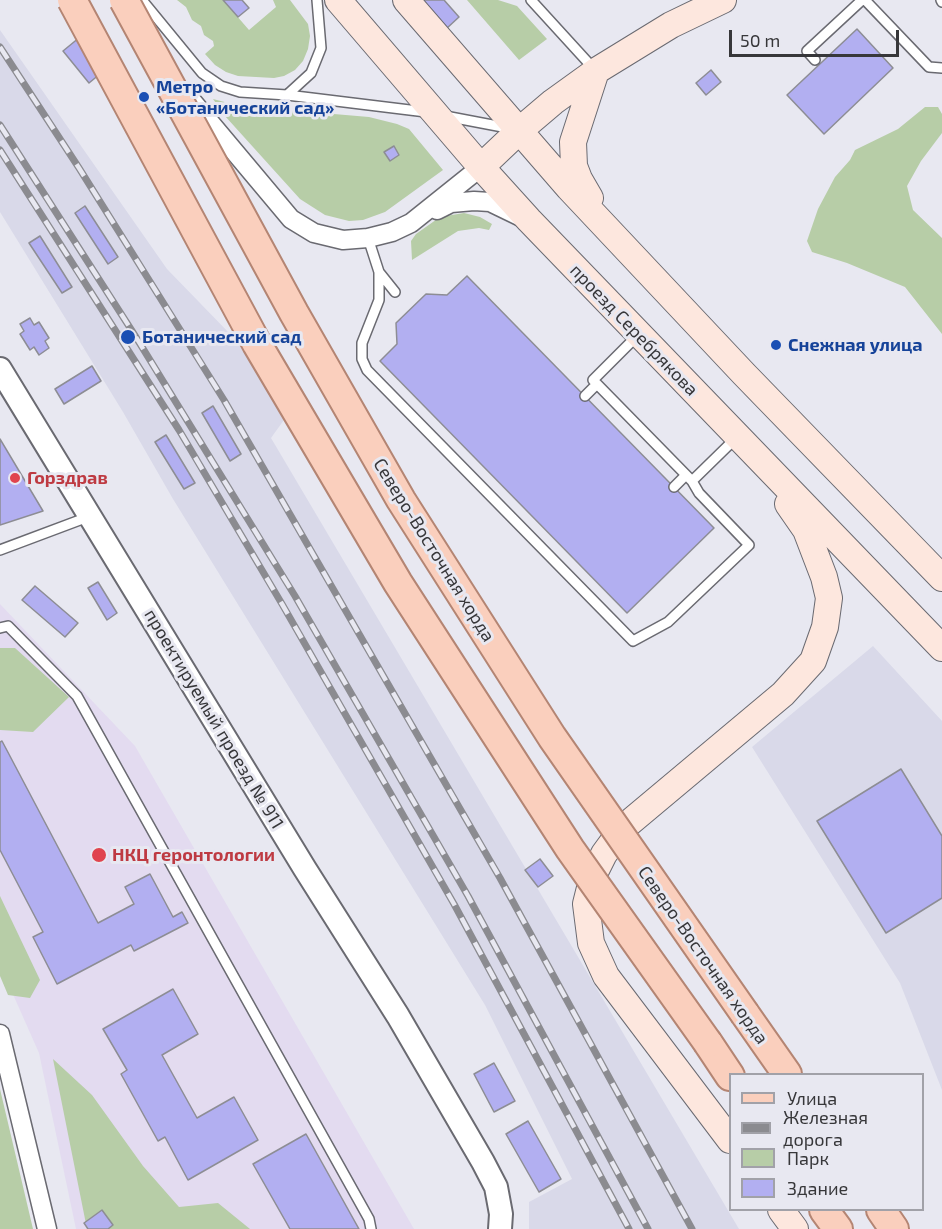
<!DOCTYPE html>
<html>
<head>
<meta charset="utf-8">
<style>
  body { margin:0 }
  #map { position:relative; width:942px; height:1229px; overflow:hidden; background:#e8e8f1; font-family:"Exo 2",sans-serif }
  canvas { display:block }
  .legend { position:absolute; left:729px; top:1073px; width:195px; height:138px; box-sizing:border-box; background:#e8e8f1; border:2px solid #a1a1a8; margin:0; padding:8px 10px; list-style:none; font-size:18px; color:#37373a }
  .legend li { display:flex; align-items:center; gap:12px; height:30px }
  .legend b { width:30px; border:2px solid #a1a1a8 }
  .scale { position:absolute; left:729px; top:30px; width:170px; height:27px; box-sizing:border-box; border:3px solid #37373a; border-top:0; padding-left:8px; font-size:18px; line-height:21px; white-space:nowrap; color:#37373a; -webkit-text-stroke:4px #e8e8f1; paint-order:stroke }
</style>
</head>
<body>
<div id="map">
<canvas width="942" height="1229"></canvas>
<ul class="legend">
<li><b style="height:8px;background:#facfbd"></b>Улица</li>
<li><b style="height:8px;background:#8b8b90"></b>Железная дорога</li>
<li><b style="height:16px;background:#b7cda7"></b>Парк</li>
<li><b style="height:16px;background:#b2aff1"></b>Здание</li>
</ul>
<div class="scale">50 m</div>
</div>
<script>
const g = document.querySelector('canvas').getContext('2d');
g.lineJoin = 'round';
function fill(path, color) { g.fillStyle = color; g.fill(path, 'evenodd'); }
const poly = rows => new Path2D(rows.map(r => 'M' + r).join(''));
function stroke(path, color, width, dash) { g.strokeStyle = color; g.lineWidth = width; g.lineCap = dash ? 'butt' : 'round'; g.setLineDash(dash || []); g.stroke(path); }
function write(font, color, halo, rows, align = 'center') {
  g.font = font + ' "Exo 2",sans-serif'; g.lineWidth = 6; g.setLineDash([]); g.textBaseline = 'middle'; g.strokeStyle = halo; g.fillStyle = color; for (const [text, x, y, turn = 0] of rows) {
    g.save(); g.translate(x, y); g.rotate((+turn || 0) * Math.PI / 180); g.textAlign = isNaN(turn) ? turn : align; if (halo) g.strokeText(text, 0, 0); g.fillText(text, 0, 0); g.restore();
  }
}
fill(poly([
  [0,30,167,269,232,336,304,392,271,438,739,1229,529,1229,529,1202,572,1179,485,1005,173,499,123,412,0,212],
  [873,646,942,721,942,1090,900,983,752,747]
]), '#d9d9e9');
fill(poly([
  [0,604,135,746,414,1229,76,1229,39,1053,0,965]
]), '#e3dbf0');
fill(poly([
  [177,0,223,0,249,30,276,7,273,0,290,0,308,24,310,36,308,49,303,61,295,70,284,76,274,78,238,76,226,72,215,65,205,54,214,46,213,41,204,35,201,26,192,20,186,7],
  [467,0,498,0,517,6,547,39,519,60],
  [213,99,240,106,369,117,397,124,409,129,443,170,385,212,363,220,349,221,325,215,300,199,225,116],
  [925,107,938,107,942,114,942,133,921,161,907,186,913,210,942,238,942,334,905,287,847,263,812,252,807,241,818,209,835,177,850,160,855,150,898,129],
  [464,213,480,217,492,224,489,230,479,228,458,231,412,260,411,241,416,234,440,217],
  [0,648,15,648,69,697,33,732,0,730],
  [0,896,40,980,30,998,8,995,0,976],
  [53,1059,92,1095,143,1166,179,1207,218,1203,250,1229,87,1229],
  [0,1089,33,1229,0,1229]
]), '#b7cda7');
const building = poly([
  [223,0,242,0,249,8,238,17,223,0],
  [421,0,444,0,459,17,446,29,421,0],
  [857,29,893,68,824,134,787,95,857,29],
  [80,37,106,69,89,83,63,51,80,37],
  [711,70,721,82,706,95,696,83,711,70],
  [394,146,399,155,390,161,384,152,394,146],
  [85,206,118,257,108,264,75,213,85,206],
  [40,236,72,287,62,293,29,243,40,236],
  [467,276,714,528,627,613,380,361,397,344,396,323,426,294,447,295,467,276],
  [30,318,34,325,39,322,49,338,45,341,49,348,39,355,34,347,30,350,20,334,24,331,20,324,30,318],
  [92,366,101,381,64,404,55,389,92,366],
  [213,406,241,454,230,461,202,413,213,406],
  [166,435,195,483,184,489,155,442,166,435],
  [0,439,43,511,0,525,0,439],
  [98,582,117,613,107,620,88,588,98,582],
  [35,586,78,623,65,637,22,600,35,586],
  [2,741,98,923,134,904,125,887,150,874,173,917,182,912,188,923,134,951,131,945,57,984,33,937,43,932,0,850,0,742,2,741],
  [901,769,942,836,942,898,886,933,817,821,901,769],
  [540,859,553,876,538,887,525,870,540,859],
  [173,989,198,1034,162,1055,197,1118,234,1097,258,1140,188,1180,165,1137,158,1141,121,1074,127,1070,103,1029,173,989],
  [494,1063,515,1101,494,1112,474,1074,494,1063],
  [528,1121,561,1179,539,1192,506,1134,528,1121],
  [306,1134,359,1229,290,1229,253,1164,306,1134],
  [102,1210,113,1225,108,1229,88,1229,84,1223,102,1210]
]);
fill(building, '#b2aff1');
stroke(building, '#8d8d94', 1.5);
const service = poly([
  [142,0,202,73,221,86,240,92,287,95,426,112],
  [531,0,594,69],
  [865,0,929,67,942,68],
  [941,0,942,2],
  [815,60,807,51,862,0],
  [287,95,311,73,321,48,317,0],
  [445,116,508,128],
  [368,238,379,272,395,292],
  [379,272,379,300,362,343,362,359,367,370,633,641,668,622,749,545,699,493,692,481],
  [638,335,593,380,692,481,737,437],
  [585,396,597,384],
  [674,487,686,475],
  [0,550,88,517],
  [0,628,8,626,77,696,369,1219,371,1229]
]);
const minor = poly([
  [187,95,291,219,314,233,343,240,368,238,392,232,411,223,481,167],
  [437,210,451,203,474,201,490,202,521,217],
  [0,1034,47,1229]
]);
const tertiary = poly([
  [0,369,305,869,398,1016,483,1162,496,1187,501,1214,500,1229]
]);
const secondary = poly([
  [338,0,481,167,529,220,942,648],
  [406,0,569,188,744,374,942,578],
  [481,167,520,130,553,102,596,71,671,25,723,0],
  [590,198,579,179,574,166,573,142,596,71],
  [730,1140,606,976,591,943,586,904,593,876,604,854,623,828,783,694,813,661,825,627,829,598,824,577,806,530,788,504],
  [781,1210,795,1229]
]);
const primary = poly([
  [745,1014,787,1074],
  [708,1043,730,1076],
  [824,1210,838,1229],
  [881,1210,894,1229]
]);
stroke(service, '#6a6a71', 12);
stroke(minor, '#6a6a71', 21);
stroke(tertiary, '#6a6a71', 26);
stroke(secondary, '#6a6a71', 28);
stroke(primary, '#b48573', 32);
stroke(service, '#fff', 9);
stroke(minor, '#fff', 18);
stroke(tertiary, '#fff', 22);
stroke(secondary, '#fde7de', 26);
stroke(primary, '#facfbd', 28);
const rail = poly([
  [0,47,79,168,224,400,500,878,692,1229],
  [0,125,134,334,295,596,468,896,648,1229],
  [0,150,179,430,282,604,454,904,629,1229]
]);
stroke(rail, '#8b8b90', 7);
stroke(rail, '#e8e8f1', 4.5, [14]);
const primaryBridge = poly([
  [72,0,257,344,398,583,570,849,708,1043],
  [124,0,294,313,401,500,552,737,745,1014]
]);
stroke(primaryBridge, '#b48573', 32, []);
stroke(primaryBridge, '#facfbd', 28);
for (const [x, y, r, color] of [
  [144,97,6,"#1a4fb4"],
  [128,337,8,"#1a4fb4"],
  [776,345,6,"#1a4fb4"],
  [15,478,6,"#e0444e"],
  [99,855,8,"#e0444e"]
]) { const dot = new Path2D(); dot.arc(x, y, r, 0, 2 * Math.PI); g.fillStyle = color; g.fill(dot); stroke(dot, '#e8e8f1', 2); }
write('bold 18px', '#164399', '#e8e8f1', [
  ["Метро",156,87],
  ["«Ботанический сад»",156,108],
  ["Ботанический сад",142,337],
  ["Снежная улица",788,345]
], 'left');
write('18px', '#37373a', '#e8e8f1', [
  ["проезд Серебрякова",634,330,46],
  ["Северо-Восточная хорда",434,550,58],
  ["проектируемый проезд № 911",214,719,59],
  ["Северо-Восточная хорда",703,955,55]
]);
write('bold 18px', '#be3a42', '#e8e8f1', [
  ["Горздрав",27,478],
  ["НКЦ геронтологии",112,855]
], 'left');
</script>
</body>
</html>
